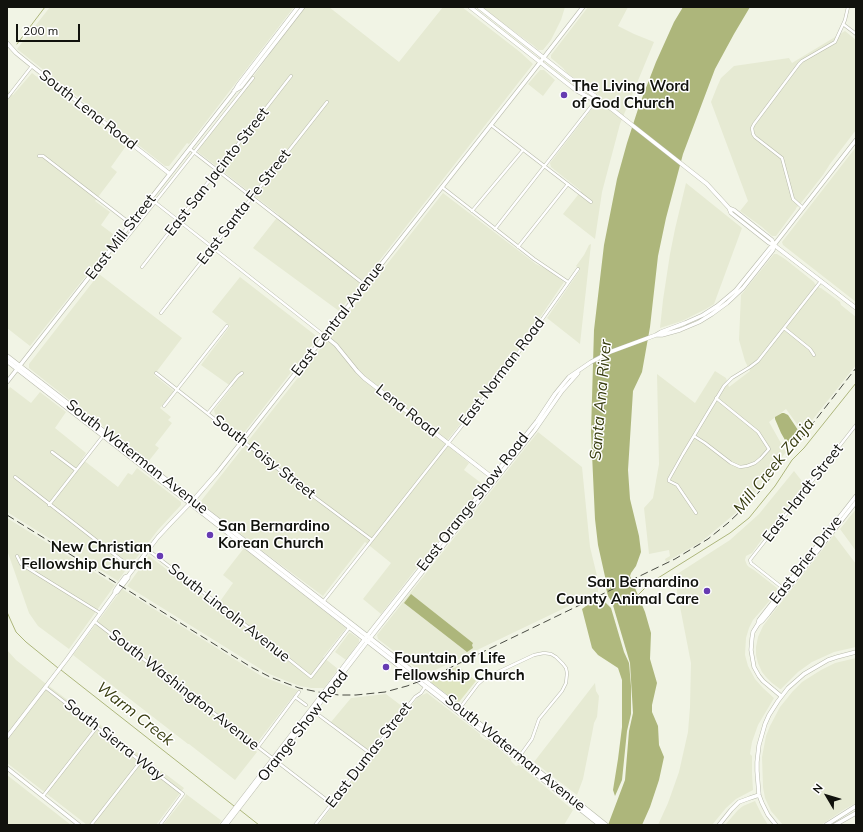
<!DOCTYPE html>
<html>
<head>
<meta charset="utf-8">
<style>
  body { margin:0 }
  #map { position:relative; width:863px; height:832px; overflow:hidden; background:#f1f4e5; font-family:Mulish,sans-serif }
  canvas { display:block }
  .frame { position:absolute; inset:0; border:8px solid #11120d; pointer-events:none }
  .north { position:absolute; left:807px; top:776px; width:40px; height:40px; -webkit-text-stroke:3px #fff; paint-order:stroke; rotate:308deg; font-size:11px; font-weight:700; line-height:16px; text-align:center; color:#11120d }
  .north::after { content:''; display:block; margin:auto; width:14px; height:18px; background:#11120d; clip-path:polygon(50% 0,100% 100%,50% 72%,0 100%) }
  .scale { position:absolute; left:16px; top:24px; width:64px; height:18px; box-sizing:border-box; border:2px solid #11120d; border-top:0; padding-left:5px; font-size:12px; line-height:14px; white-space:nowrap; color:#11120d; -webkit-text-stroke:3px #fff; paint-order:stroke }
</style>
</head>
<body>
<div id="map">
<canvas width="863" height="832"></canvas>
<div class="frame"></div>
<div class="north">N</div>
<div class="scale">200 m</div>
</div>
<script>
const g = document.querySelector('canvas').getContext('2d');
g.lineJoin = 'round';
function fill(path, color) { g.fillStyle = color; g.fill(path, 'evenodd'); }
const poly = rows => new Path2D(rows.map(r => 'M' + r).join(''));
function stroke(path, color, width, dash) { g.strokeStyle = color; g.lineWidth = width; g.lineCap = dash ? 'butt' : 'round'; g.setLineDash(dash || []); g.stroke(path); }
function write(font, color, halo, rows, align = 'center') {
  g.font = font + ' Mulish,sans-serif'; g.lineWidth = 3; g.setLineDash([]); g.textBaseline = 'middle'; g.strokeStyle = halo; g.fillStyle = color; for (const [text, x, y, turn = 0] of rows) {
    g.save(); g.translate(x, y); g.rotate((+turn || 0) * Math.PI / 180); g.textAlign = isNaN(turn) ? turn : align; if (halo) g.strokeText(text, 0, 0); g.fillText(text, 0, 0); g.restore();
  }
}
fill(poly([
  [50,7,294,7,189,144,187,143,169,166,165,166,17,49],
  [305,7,329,7,399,62,443,7,462,7,520,52,533,64,365,279,363,280,359,284,359,286,339,311,253,248,279,215,198,152,198,150,254,78,253,77,269,55,268,54],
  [481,7,565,7,561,20,551,40,543,50,538,50,534,46],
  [588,7,628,7,618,26,634,34,654,42,620,124,602,192,595,239,563,214,581,191,551,167,550,163,601,97,567,73,563,68,551,58,551,55],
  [845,31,856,40,856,130,830,164,823,175,801,203,796,208,796,209,776,236,772,236,762,227,740,211,748,201,711,102,717,87,721,78,734,66,789,58,792,63],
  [540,70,544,70,555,80,543,96,528,84],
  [32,73,126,146,111,167,117,172,95,201,110,212,101,225,117,237,30,346,7,328,7,90,13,95],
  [856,147,856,302,783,245,782,242],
  [686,183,742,228,714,304,706,309,682,321,660,328,663,300,670,254,675,229],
  [443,193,536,264,548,270,564,282,507,366,445,443,469,463,464,470,485,486,415,570,381,614,363,599,391,563,365,542,323,596,269,556,223,521,202,504,201,501],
  [591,244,580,344,547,318,580,270,576,266,584,255,589,245],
  [774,254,777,254,785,259,814,282,815,284,820,288,821,288,840,302,841,305,856,317,856,365,810,423,802,431,786,409,769,422,786,452,755,492,743,504,744,506,701,542,666,562,665,559,670,556,669,550,649,554,644,508,653,498,659,464,657,374,695,403,715,371,726,378,729,387,750,371,745,361,739,340,741,295],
  [99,274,182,338,154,375,174,391,160,408,171,417,168,420,172,423,155,445,159,448,148,462,29,368,29,364],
  [240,277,315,335,317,339,243,434,239,434,215,414,214,410,232,387,201,365,230,326,212,312],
  [10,387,31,403,40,392,66,412,55,428,86,453,82,459,118,487,128,473,132,475,137,468,181,502,181,505,158,530,131,565,130,565,127,568,118,581,7,512,7,391],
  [538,432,582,467,590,547,598,580,598,592,425,675,378,639,377,635],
  [794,471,805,485,760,542,752,553,746,556,745,560,747,565,749,567,754,570,777,588,778,591,753,620,749,628,746,638,745,655,748,666,755,679,763,688,774,698,758,725,752,742,750,754,752,756,752,774,753,790,736,799,726,808,712,825,658,825,668,803,679,772,688,732,690,707,691,663,674,576,730,540,759,514],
  [856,509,856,551,840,529],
  [7,518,115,585,69,649,38,626,29,613,7,550],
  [834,535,856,564,856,647,834,652,812,662,798,672,781,689,780,689,772,683,766,677,762,672,758,663,756,655,756,647,758,637,763,626,772,614],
  [244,548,346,628,323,657,338,669,324,688,311,688,300,686,284,680,267,673,127,586,149,556,216,607,233,583,223,575],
  [122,589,263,677,298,690,253,748,257,752,235,780,189,744,188,744,73,655],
  [349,633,351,633,359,639,359,642,346,660,335,652],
  [7,650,16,660,45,683,184,788,156,825,87,825,7,763],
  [856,658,856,803,845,809,821,825,783,825,771,811,765,798,763,787,762,757,766,736,770,726,780,707,793,691,802,682,821,670,835,663],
  [595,683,596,691,599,696,597,717,594,723,592,734,583,779,577,795,534,762],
  [427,693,480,734,480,736,485,740,488,740,511,759,511,761,516,766,519,765,573,810,564,825,318,825,418,697],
  [386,694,403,707,371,749,368,750,331,722,351,698],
  [7,775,71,825,7,825],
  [186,794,222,821,218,825,163,825,185,797],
  [755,801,762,815,768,825,725,825,738,810,743,806]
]), '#e6ead3');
fill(poly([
  [458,666,476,681,459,702,457,702,428,680]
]), '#dfe5c1');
fill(poly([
  [602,599,611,608,624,652,629,663,631,686,631,714,627,731,622,780,615,796,613,790,618,759,622,727,622,680,618,668,598,655,592,648,582,609,586,606,592,602]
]), '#b0b97e');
fill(poly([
  [683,7,750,7,734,34,715,69,683,154,666,218,658,256,650,327,642,372,633,391,628,470,630,499,639,536,641,552,636,566,631,573,630,576,645,612,651,633,650,659,657,683,652,705,652,712,658,726,659,745,664,757,659,780,650,807,642,825,608,825,625,780,629,731,633,713,630,663,612,602,608,596,606,588,606,581,598,545,595,519,591,432,594,330,604,245,617,179,627,143,639,106,656,62,674,22],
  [782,413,784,413,788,415,798,430,798,433,789,442,787,442,785,440,781,433,775,419,775,417],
  [411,594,473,643,472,645,473,648,467,652,404,603]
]), '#adb67b');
stroke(poly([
  [17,44,45,7],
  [637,596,650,583,730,533,749,518,775,486,792,460,804,448,856,383],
  [7,612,11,621,16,632,26,642,58,668],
  [61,670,234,806],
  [240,810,259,825]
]), '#adb67b', 1);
const street = poly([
  [843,24,856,34],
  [7,98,32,66],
  [491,125,591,202],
  [190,149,365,285],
  [39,156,43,156,131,224],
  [442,187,534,259,568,282],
  [151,199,325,336],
  [803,208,793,199,782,158,755,137,753,134,752,128,754,124,799,64,802,61,835,42,845,20,848,7],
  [472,211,523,150],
  [495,229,597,99],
  [125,240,253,78],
  [518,247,568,184],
  [142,267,291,76],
  [161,313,327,102],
  [784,328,810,349,814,355],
  [156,373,301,487,372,540],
  [164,406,227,326],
  [208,413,238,376,242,373],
  [694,436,705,443,731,463,740,467,747,466,755,463,761,458,769,449,758,432,716,398],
  [52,452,76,470],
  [15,477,133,569],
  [49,505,103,436],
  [696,513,677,485,669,481,669,479,683,454,724,386,732,378,750,367,758,361,821,281],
  [148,550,261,637,311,677,349,628],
  [17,556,21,564,100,613],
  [784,589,751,563,750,560,856,425],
  [323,602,506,370,578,269],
  [94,621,332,804],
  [45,687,183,794,160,825],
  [295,697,306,705],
  [460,708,478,684,485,678,534,655,544,653,551,654,556,657,563,664,566,668,567,673,566,683,562,691,539,719,532,739,519,757],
  [320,716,371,754],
  [258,747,299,692],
  [43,796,97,727],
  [91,825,141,761],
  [315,825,415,697,421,693,425,687]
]);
const secondary = poly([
  [470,7,568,84,577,91,592,99,597,99],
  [479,7,567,76,595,96,597,99,613,110,707,184,729,208,731,213,769,243,774,245,856,308],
  [7,43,16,53,32,66,170,174],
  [234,91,241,87,303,7],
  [729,208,734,210,772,240,774,245],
  [656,335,661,332,685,323,703,315,717,306,736,290,770,248,774,245,856,140],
  [325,336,336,345,357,371,364,378,493,478],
  [7,382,205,129,234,92,238,85,298,7],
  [115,593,115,591,119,585,125,577,128,576],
  [758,624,762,621,768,614,856,502],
  [781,696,763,681,759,676,754,667,751,650,752,638,753,632,758,624,759,620,856,496],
  [7,737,67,659,115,593,117,592,128,578,128,576,158,537,171,523,196,497,217,473,531,74,583,7],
  [7,768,79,825],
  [222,825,367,636,537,421,555,394,564,383,569,377,591,362,610,352,656,335,662,335,680,330,699,322,712,314,727,303,743,288,773,250,774,245],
  [226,825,367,642,535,430,562,391,578,373],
  [719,825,731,810,739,802,750,798,759,795],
  [776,825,768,815,762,803,759,795,757,771,757,762,759,745,765,724,769,715,778,701,788,688,804,674,828,660,837,657,856,652],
  [826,825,856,806],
  [835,825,856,813]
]);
const primary = poly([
  [7,356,460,708,606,825],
  [7,361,457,711,600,825]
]);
stroke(street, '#b9bbad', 3.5);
stroke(secondary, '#b9bbad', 4.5);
stroke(primary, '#b9bbad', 5);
stroke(street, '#fff', 2.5);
stroke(secondary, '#fff', 3.5);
stroke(primary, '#fff', 4);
stroke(poly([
  [7,515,251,667,270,677,299,688,323,693,339,695,356,695,385,692,407,686,431,677,675,559,708,539,728,523,752,500,764,486,856,368]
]), '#494b43', 1, [8, 4]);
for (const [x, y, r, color] of [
  [564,95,4,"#663bb2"],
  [210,535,4,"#663bb2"],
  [160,556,4,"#663bb2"],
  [707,591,4,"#663bb2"],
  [386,667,4,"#663bb2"]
]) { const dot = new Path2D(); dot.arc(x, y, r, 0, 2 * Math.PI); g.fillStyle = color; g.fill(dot); stroke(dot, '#fff', 1.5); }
write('bold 15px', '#11120d', '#fff', [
  ["The Living Word",572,86],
  ["of God Church",572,103],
  ["San Bernardino",218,526],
  ["Korean Church",218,543],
  ["New Christian",152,547,"right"],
  ["Fellowship Church",152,564,"right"],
  ["San Bernardino",699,582,"right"],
  ["County Animal Care",699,599,"right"],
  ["Fountain of Life",394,658],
  ["Fellowship Church",394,675]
], 'left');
write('15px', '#11120d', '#fff', [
  ["South Lena Road",88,110,38],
  ["East San Jacinto Street",217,172,-52],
  ["East Santa Fe Street",244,207,-52],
  ["East Mill Street",121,237,-52],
  ["East Central Avenue",338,319,-52],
  ["East Norman Road",502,372,-53],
  ["Lena Road",407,411,38],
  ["South Waterman Avenue",137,457,38],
  ["South Foisy Street",264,457,38],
  ["East Hardt Street",803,493,-52],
  ["East Orange Show Road",473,502,-52],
  ["East Brier Drive",806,560,-52],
  ["South Lincoln Avenue",229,613,38],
  ["South Washington Avenue",184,690,38],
  ["Orange Show Road",303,726,-52],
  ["South Sierra Way",114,740,38],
  ["South Waterman Avenue",515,753,39],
  ["East Dumas Street",369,755,-52]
]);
write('italic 16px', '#373c0e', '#fff', [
  ["Santa Ana River",601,400,-85],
  ["Mill Creek Zanja",774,466,-51],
  ["Warm Creek",135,714,38]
]);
</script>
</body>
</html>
